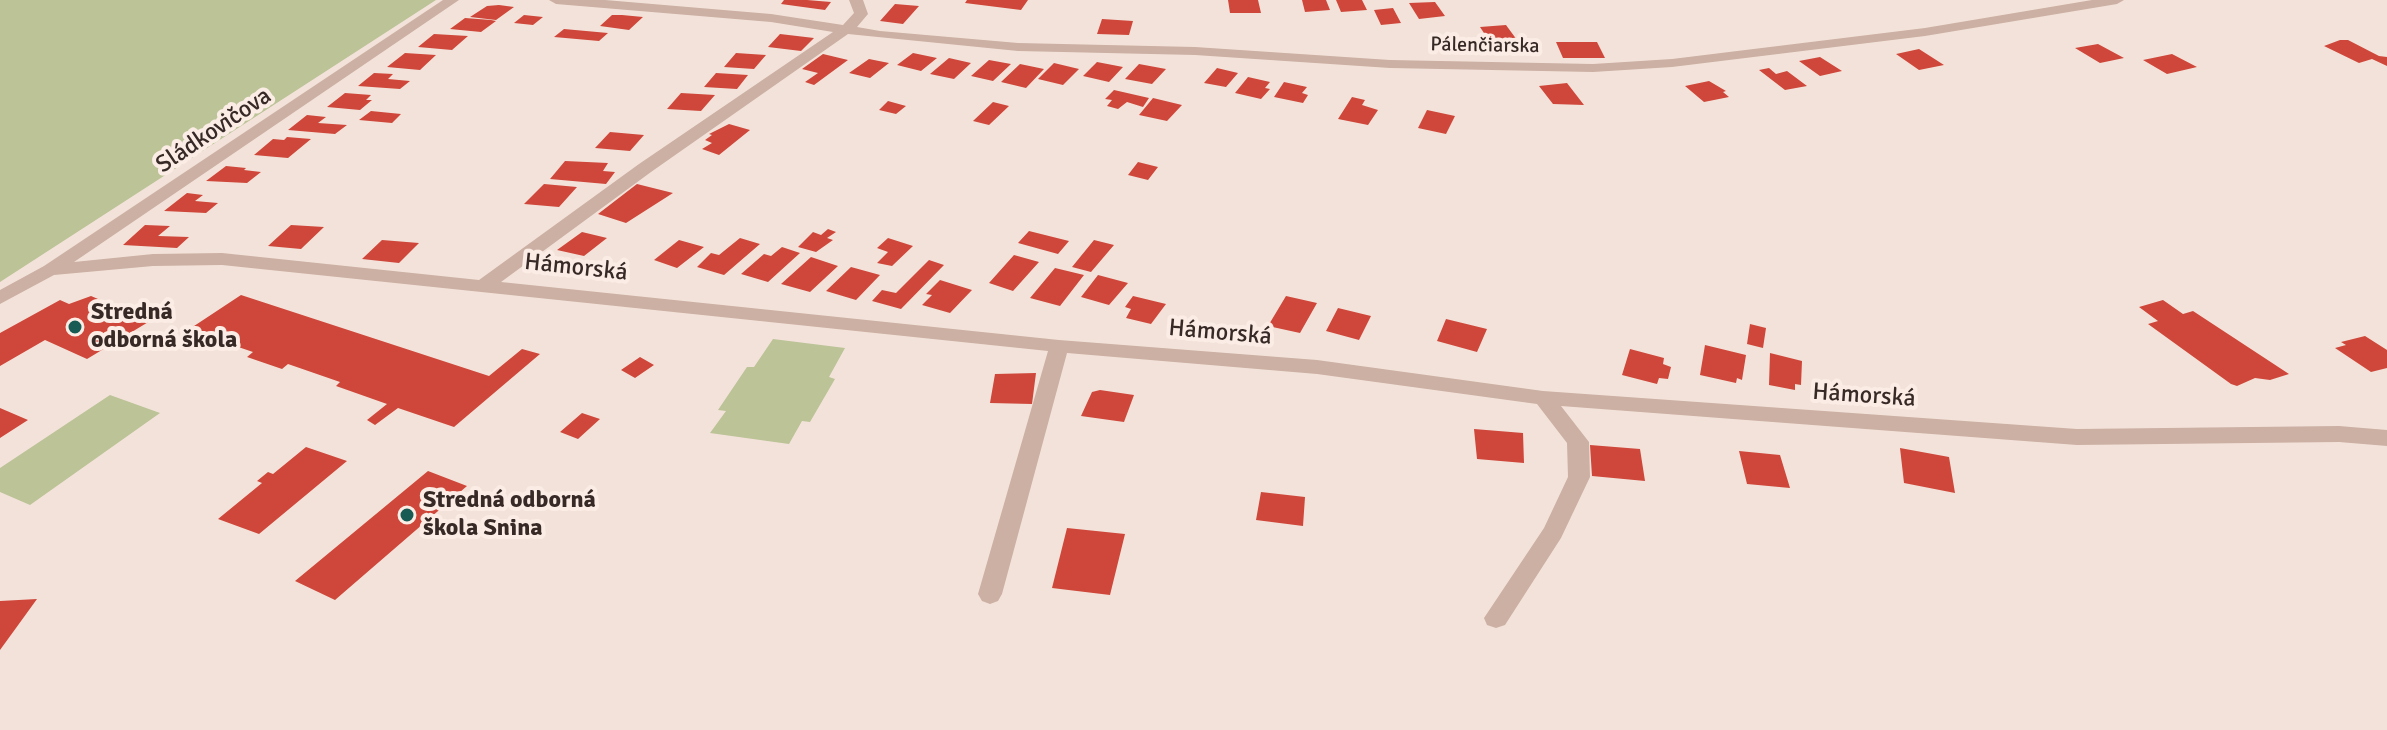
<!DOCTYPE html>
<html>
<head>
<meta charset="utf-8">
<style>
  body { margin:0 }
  canvas { display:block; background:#f3e2d9 }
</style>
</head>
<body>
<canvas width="2387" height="730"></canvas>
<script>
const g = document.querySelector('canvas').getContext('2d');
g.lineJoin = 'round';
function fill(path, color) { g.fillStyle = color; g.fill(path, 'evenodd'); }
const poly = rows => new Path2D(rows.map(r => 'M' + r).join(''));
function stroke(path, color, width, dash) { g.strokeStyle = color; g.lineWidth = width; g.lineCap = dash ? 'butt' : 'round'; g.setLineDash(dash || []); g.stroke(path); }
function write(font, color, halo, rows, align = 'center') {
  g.font = font + ' Signika,sans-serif'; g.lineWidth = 8; g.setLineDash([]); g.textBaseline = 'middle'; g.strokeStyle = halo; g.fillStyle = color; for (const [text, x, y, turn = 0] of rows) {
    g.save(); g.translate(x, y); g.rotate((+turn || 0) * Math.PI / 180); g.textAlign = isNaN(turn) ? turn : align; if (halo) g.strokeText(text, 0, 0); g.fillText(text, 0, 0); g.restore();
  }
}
fill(poly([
  [0,0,436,0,0,282],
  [773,339,845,348,829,377,835,379,810,422,802,421,789,444,710,433,726,411,718,410,747,367,754,367],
  [110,395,160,413,30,505,0,492,0,468]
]), '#bbc397');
fill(poly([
  [784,0,807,0,831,2,825,10,781,4],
  [967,0,1028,0,1021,10,965,3],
  [1228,0,1258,0,1261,13,1230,13],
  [1302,0,1326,0,1330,10,1305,12],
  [1336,0,1362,0,1367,10,1341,12],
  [1435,2,1445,16,1419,19,1409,3],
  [895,4,919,6,903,24,880,21],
  [487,6,499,5,514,7,496,20,470,17],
  [1393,8,1401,23,1381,25,1374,10],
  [524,15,543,17,533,25,514,23],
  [612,15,622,15,643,17,629,30,600,26],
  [465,18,491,20,496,21,481,32,450,29],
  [1102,19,1133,21,1129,35,1097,34],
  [1506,25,1517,40,1490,42,1480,27],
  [564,29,608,33,599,41,554,37],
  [434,34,468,36,452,50,418,47],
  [780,34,814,38,801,51,768,47],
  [2340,40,2348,40,2379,56,2387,57,2387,66,2372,59,2359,63,2324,46],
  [1556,42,1597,42,1605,58,1563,58],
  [2098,44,2124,58,2100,63,2075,48],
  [1919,49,1944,65,1919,70,1896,54],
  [405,53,436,55,420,70,387,67],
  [736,53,766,55,754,69,724,67],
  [913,53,937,58,921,71,897,65],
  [823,54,848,60,814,85,805,82,818,73,802,69],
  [2172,54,2197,67,2167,74,2143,60],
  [1820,57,1842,71,1820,76,1799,61],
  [949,58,971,63,954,79,930,74],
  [869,59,889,63,870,78,849,73],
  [989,60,1011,64,993,81,971,76],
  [1097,62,1123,67,1109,82,1083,76],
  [1054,63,1079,69,1063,85,1038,79],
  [1020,64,1044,69,1026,88,1001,82],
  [1139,64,1166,69,1152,84,1125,79],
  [1217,68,1238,73,1226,87,1204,83],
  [1769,68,1776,74,1787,71,1807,86,1785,90,1759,70],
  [374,73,393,74,388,79,410,81,400,89,358,86],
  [716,73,748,75,737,89,704,87],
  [1248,77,1270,82,1265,88,1270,89,1261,99,1235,93],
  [1709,81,1726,91,1723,92,1729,97,1704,102,1685,86],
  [1284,82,1307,87,1302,93,1308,95,1303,103,1274,97],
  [1567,83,1584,105,1553,104,1539,86],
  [1114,90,1149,98,1143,107,1127,102,1118,109,1107,106,1112,100,1105,99],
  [345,93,371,95,366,100,372,100,360,110,327,107],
  [681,93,715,95,701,111,667,109],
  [1352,97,1365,100,1362,105,1378,110,1368,125,1338,119],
  [1153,98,1182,105,1167,121,1139,115],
  [888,101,906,106,896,114,879,110],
  [993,102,1009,106,989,125,973,121],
  [1427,110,1455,116,1446,134,1418,128],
  [371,111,401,114,392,123,359,120],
  [307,115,326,117,318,123,347,125,335,134,288,130],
  [729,124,750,130,719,155,702,149,712,143,705,140,712,135,709,134],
  [610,132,644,135,630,151,595,148],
  [287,137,311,139,288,158,254,155,273,139,284,140],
  [565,161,608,163,603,171,615,172,606,184,550,179],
  [1138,162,1158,167,1148,180,1128,175],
  [226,166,246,168,244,170,261,172,247,183,206,181],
  [544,184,577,187,559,207,524,204],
  [637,184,673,193,626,223,598,214],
  [187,193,203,195,195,201,218,203,206,213,164,211],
  [145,225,170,226,158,236,189,237,177,248,123,245],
  [291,225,324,227,301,249,268,246],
  [828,229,836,232,827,238,833,240,816,252,798,247,813,232,821,235],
  [1029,231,1069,241,1058,254,1018,243],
  [582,232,607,238,584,256,557,250],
  [740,238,760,244,724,275,697,267,711,253,719,255],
  [888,238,913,246,892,266,877,263,888,252,877,248],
  [382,240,419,243,399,263,362,259],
  [679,240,704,247,677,268,654,260],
  [1094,240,1114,245,1091,272,1072,267],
  [782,247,800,253,768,282,741,274,764,254,771,256],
  [1014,255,1039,262,1013,291,989,283],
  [811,257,838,266,810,292,781,284],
  [929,260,944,265,901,309,872,301,882,290,896,293],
  [851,267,880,275,856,300,826,291],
  [1055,268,1084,275,1060,306,1030,298],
  [1098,275,1128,283,1109,305,1081,297],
  [940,280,972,290,950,313,922,305,932,295,926,294],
  [241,295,489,376,522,349,540,354,454,427,398,408,375,425,367,420,387,404,336,386,340,382,288,364,282,369,247,357,253,352,188,330],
  [91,296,150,321,87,359,45,340,0,366,0,333,60,300,69,304],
  [1133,296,1166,304,1151,324,1126,318,1131,309,1125,307],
  [1286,296,1317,303,1300,333,1268,326],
  [2163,300,2183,314,2193,311,2289,374,2270,380,2255,378,2237,386,2231,384,2148,324,2158,321,2139,307],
  [1338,308,1371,316,1359,340,1326,331],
  [1446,319,1487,329,1477,352,1437,341],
  [1750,324,1766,328,1763,348,1747,344],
  [2365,336,2387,350,2387,368,2371,372,2335,348,2346,345,2341,342],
  [1705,345,1746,355,1742,380,1737,378,1736,383,1700,375],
  [1630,349,1664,358,1663,364,1671,367,1668,379,1659,378,1657,384,1622,375],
  [1770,353,1802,361,1801,385,1795,384,1795,390,1769,385],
  [640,357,654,365,635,378,621,370],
  [1036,373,1032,404,990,403,995,374],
  [1100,390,1134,395,1124,422,1081,416,1092,392],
  [0,408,28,420,0,438],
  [582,413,600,419,578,439,560,432],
  [1474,429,1523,433,1524,463,1477,459],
  [1590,445,1640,449,1645,481,1592,476],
  [306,447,347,461,259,534,218,519,262,483,257,481,268,472,273,474],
  [1900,448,1949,457,1955,493,1904,483],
  [1739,451,1780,455,1790,488,1747,484],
  [428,471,467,486,335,600,295,581],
  [1261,492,1305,497,1303,526,1256,520],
  [1067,528,1125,534,1110,595,1052,588],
  [37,599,16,628,0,650,0,601]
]), '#cf473a');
fill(poly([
  [443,0,459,0,74,262,153,254,222,253,479,280,639,164,833,32,771,22,556,4,549,0,605,0,771,14,843,25,854,13,849,0,863,0,868,14,857,27,880,31,1018,43,1195,47,1390,60,1593,64,1672,59,1925,28,2092,0,2124,0,2117,4,1925,36,1672,67,1593,72,1390,68,1195,55,1018,51,848,34,651,172,501,282,1059,340,1317,360,1543,391,2077,429,2339,426,2387,430,2387,446,2339,442,2077,445,1561,406,1589,442,1590,477,1561,538,1505,625,1496,628,1487,625,1484,618,1544,528,1568,477,1567,443,1537,404,1317,374,1067,353,1002,594,998,601,990,604,982,601,978,594,1048,351,222,265,153,266,54,275,0,304,0,290,44,266,443,0]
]), '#ccb0a4');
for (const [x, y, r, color] of [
  [75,327,8,"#185b55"],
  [407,515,8,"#185b55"]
]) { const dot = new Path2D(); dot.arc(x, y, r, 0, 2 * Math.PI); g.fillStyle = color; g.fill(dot); stroke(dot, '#fbede5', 3); }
write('20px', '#372926', '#fbede5', [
  ["Pálenčiarska",1485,46,1]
]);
write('24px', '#372926', '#fbede5', [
  ["Sládkovičova",214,131,-34],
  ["Hámorská",576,268,6],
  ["Hámorská",1220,333,5],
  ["Hámorská",1864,396,4]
]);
write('bold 24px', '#372926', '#fbede5', [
  ["Stredná",91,313],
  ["odborná škola",91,341],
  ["Stredná odborná",423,501],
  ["škola Snina",423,529]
], 'left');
</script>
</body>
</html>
